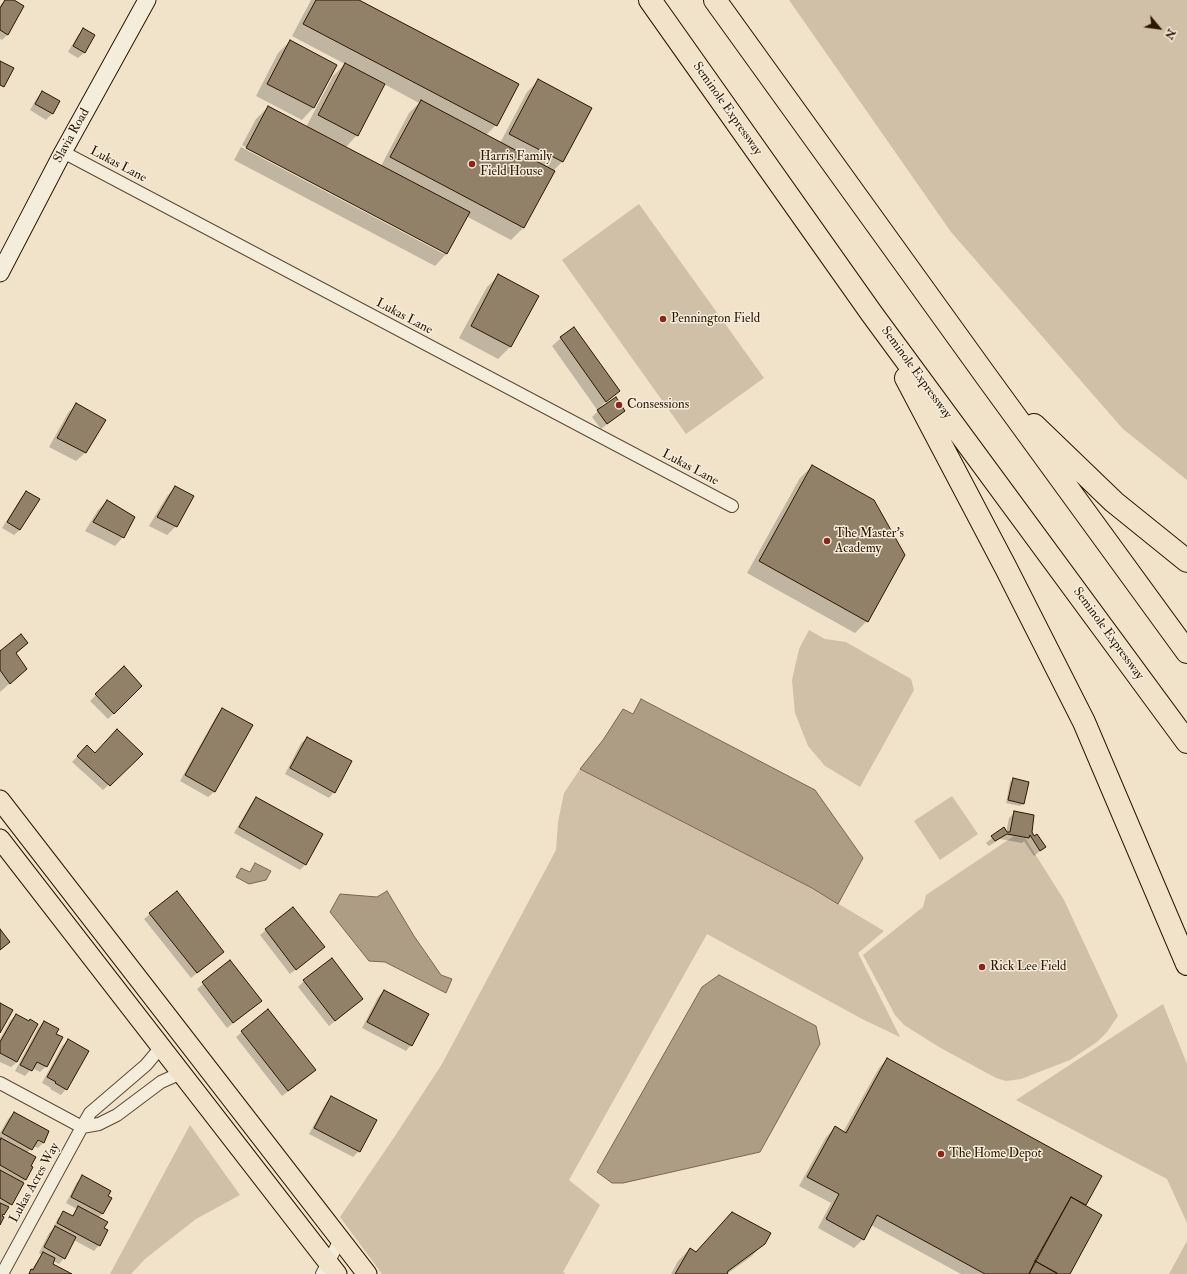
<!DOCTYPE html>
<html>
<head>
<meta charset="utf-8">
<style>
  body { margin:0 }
  #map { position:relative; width:1187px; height:1274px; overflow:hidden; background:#f0e3c9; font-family:"IM FELL Double Pica",serif }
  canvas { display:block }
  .north { position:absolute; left:1139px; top:8px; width:40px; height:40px; -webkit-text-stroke:3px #f5eddc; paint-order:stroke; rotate:119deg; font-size:11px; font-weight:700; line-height:16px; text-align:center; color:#2d1600 }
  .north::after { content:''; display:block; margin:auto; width:14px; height:18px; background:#2d1600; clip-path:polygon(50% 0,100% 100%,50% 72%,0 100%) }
</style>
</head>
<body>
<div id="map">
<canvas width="1187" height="1274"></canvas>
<div class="north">N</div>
</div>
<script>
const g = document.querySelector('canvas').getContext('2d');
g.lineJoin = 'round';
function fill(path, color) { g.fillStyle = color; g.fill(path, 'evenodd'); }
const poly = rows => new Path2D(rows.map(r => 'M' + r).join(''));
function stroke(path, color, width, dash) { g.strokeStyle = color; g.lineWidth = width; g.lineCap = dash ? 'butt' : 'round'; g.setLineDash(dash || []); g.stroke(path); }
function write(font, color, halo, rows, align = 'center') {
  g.font = font + ' "IM FELL Double Pica",serif'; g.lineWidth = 3; g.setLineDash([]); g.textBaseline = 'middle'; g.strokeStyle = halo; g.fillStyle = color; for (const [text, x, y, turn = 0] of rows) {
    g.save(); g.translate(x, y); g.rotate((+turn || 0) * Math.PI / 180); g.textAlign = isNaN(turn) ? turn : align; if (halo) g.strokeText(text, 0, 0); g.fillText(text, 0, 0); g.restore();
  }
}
fill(poly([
  [789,0,1187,0,1187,480,1123,429,951,232],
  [639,204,764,378,686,434,562,260],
  [809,630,825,639,846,642,911,679,914,690,860,787,825,766,808,746,795,713,792,680,799,649],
  [580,769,812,888,884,931,858,953,900,1037,862,1019,707,934,569,1180,600,1205,563,1272,566,1274,382,1274,340,1217,397,1133,442,1064,556,850,558,822,564,793],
  [952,796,978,834,940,860,914,821],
  [1014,836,1025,838,1064,900,1118,1016,1107,1032,1097,1042,1070,1060,1021,1079,1006,1081,996,1078,939,1047,904,1025,895,1015,863,955,923,907,926,895],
  [1163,1004,1187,1064,1187,1223,1167,1179,1016,1100],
  [190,1125,240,1195,196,1219,145,1259,131,1274,110,1274],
  [1187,1241,1187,1274,1169,1274]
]), '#cfc0a7');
const water = poly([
  [641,699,815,790,863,858,838,904,812,888,580,769,603,740,623,709,633,714,641,699],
  [255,863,271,871,266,880,249,884,236,877,241,868,250,872,255,863],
  [387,891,414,936,441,975,452,979,446,993,385,962,369,961,330,912,340,894,377,897,387,891],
  [719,975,816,1026,820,1044,760,1152,623,1183,612,1183,597,1172,702,987,719,975]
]);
fill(water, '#ae9d85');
stroke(water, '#7a6750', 1);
fill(poly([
  [5,0,11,0,8,34,2,40,0,39,0,6],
  [311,0,357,0,496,125,486,135,500,143,527,92,539,80,591,108,562,162,553,171,523,228,511,240,466,216,446,254,435,266,234,160,241,147,444,254,444,251,242,145,256,119,268,107,306,127,333,76,345,64,292,36],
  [384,84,419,103,409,113,381,166,345,148,357,135],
  [84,30,94,35,84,53,78,58,68,52,78,35],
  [290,41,335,65,313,108,302,120,256,96,278,53],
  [42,92,59,102,52,114,46,120,30,110,37,98],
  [499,275,538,296,510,347,498,359,459,338,487,287],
  [561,338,619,391,600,407,601,409,624,411,601,429,592,417,598,411,552,346],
  [77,404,85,453,76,461,49,447,68,413],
  [812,466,867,621,855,633,747,573,800,478],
  [175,488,176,526,167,535,149,526,167,496],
  [27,492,20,530,14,535,2,528,21,498],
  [107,501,123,537,115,546,85,531,98,510],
  [27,643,16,654,26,669,0,692,0,653],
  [124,667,141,686,108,719,90,701],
  [222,709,251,725,214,792,208,797,180,781,217,715],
  [307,738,334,792,329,798,285,774,301,743],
  [87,746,95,754,141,754,103,790,72,762],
  [1013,779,1023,804,1020,806,1006,803,1010,782],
  [256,798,306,864,300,870,234,833,251,804],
  [1015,812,1034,837,1045,847,1034,856,1024,841,1022,843,1000,839,989,846,986,843,1003,829,1006,833,1009,818],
  [150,914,223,952,191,978,144,919],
  [266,930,324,947,290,974,260,935],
  [230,962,255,1006,227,1028,197,989],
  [304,981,356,1004,329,1026,298,987],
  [384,991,411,1045,406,1051,362,1028,378,997],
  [16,1015,28,1022,30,1020,17,1062,11,1067,0,1062,0,1039,10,1021],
  [44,1022,55,1035,46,1066,40,1072,32,1068,25,1076,15,1071,38,1028],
  [242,1032,309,1076,282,1096,236,1037],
  [68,1041,66,1089,61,1095,50,1089,51,1088,42,1083,62,1046],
  [887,1059,1101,1176,1084,1206,1068,1274,961,1274,871,1225,863,1239,854,1248,818,1228,831,1203,799,1186,826,1137,835,1128,843,1132,879,1068],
  [331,1097,375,1120,359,1151,353,1157,309,1134,326,1103],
  [14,1113,48,1132,43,1143,38,1148,33,1146,27,1153,34,1157,29,1166,32,1168,26,1179,22,1183,11,1204,1,1217,3,1218,0,1222,0,1133,8,1119],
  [34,1136,42,1141,42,1143,33,1138],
  [83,1177,110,1198,102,1214,98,1218,103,1229,99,1245,94,1251,74,1240,64,1258,59,1264,53,1261,51,1264,70,1274,28,1274,42,1255,39,1253,49,1233,53,1229,58,1218,64,1213,71,1217,77,1209,66,1203,77,1182],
  [732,1213,764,1243,752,1256,727,1274,671,1274,678,1261,690,1249,695,1253]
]), '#0003');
const building = poly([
  [5,0,14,0,24,6,8,35,0,30,0,8,5,0],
  [316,0,359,0,519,84,497,126,303,24,316,0],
  [83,28,95,35,85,53,73,46,83,28],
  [290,40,337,65,314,108,267,84,290,40],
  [0,61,14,68,4,87,0,85,0,61],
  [345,63,385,84,358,136,318,115,345,63],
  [538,79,592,108,563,162,509,134,538,79],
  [42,91,60,101,53,114,35,104,42,91],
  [421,100,555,171,524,228,390,157,421,100],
  [268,106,470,212,447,254,246,148,268,106],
  [498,274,539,296,511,347,471,326,498,274],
  [574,327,620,391,606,402,560,337,574,327],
  [616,397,625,411,607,424,597,410,616,397],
  [76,403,106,420,86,453,57,438,76,403],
  [812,465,874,500,905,555,868,622,759,561,812,465],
  [175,486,194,496,177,527,157,517,175,486],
  [26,491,40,499,20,530,7,522,26,491],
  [107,500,135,517,124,538,93,522,107,500],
  [21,634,28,643,16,653,27,669,10,684,0,670,0,651,21,634],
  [124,666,142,686,114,714,95,694,124,666],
  [222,708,253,725,215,792,185,775,222,708],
  [117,729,143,754,110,786,77,756,87,745,95,753,117,729],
  [307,737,352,761,335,793,290,768,307,737],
  [1013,778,1029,782,1024,804,1008,800,1013,778],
  [256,797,323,834,306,865,239,827,256,797],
  [1014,811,1034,815,1032,832,1034,836,1037,834,1046,847,1040,851,1030,835,1029,838,1007,834,995,841,991,836,1004,827,1007,832,1010,832,1014,811],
  [177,891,224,952,197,973,149,913,177,891],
  [293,907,325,947,296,970,265,929,293,907],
  [0,929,10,942,0,950,0,929],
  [332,958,363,999,335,1021,303,980,332,958],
  [230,960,262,1001,233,1023,202,982,230,960],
  [384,990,429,1014,412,1046,367,1022,384,990],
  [0,1003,13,1010,0,1033,0,1003],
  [268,1009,316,1070,288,1091,241,1031,268,1009],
  [16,1014,29,1021,30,1019,38,1024,17,1062,0,1053,0,1042,16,1014],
  [44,1021,59,1029,56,1034,63,1037,47,1067,37,1062,32,1071,20,1065,44,1021],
  [68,1039,89,1051,67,1090,55,1083,56,1082,47,1077,68,1039],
  [887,1058,1102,1176,1086,1205,1071,1197,1029,1274,985,1274,877,1215,864,1240,826,1219,839,1194,807,1177,835,1126,846,1133,887,1058],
  [331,1096,377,1120,360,1152,314,1128,331,1096],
  [14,1112,49,1131,44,1143,38,1140,32,1150,2,1133,14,1112],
  [1,1138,36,1157,31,1166,33,1167,26,1180,0,1165,0,1141,1,1138],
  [0,1170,24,1183,12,1205,0,1198,0,1170],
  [82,1175,111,1191,108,1196,112,1198,103,1214,71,1197,82,1175],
  [1071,1197,1102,1215,1070,1274,1058,1274,1035,1261,1071,1197],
  [0,1203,9,1207,4,1215,3,1214,2,1216,4,1217,0,1225,0,1203],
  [78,1206,108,1222,104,1228,108,1230,100,1246,57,1223,63,1211,73,1216,78,1206],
  [732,1212,771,1233,765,1244,728,1271,727,1274,675,1274,690,1248,696,1252,732,1212],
  [55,1226,76,1237,65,1259,44,1247,55,1226],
  [43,1252,55,1258,53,1264,72,1274,29,1274,31,1269,33,1270,43,1252],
  [1035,1261,1057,1273,1056,1274,1029,1274,1035,1261]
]);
fill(building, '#928169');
stroke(building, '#2d1600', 1);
const street = poly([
  [63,152,732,506],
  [161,1047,146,1065,90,1113,82,1127,99,1124,117,1115,161,1082,181,1073],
  [0,1083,82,1127,2,1274],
  [322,1274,340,1240]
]);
const secondary = poly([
  [0,273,63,152,147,0]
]);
const primary = poly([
  [0,800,367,1274],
  [0,839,337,1274]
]);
const highway = poly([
  [650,0,872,314,1187,742],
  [715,0,986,376,1187,652],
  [906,378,1006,568,1084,722,1187,964],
  [1034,425,1114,502,1187,561]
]);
stroke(street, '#5e4932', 14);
stroke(secondary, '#2d1600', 19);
stroke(primary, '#2d1600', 21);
stroke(highway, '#2d1600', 24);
stroke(street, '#f5eddc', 12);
stroke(secondary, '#f5eddc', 17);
stroke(primary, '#f0e3c9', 19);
stroke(highway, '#f0e3c9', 22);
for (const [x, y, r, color] of [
  [472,164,4,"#8f2418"],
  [663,319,4,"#8f2418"],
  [619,405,4,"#8f2418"],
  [827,541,4,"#8f2418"],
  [982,967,4,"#8f2418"],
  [941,1154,4,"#8f2418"]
]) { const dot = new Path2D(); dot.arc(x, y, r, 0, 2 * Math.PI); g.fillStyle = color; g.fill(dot); stroke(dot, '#f5eddc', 1.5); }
write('13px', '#2d1600', '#f5eddc', [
  ["Seminole Expressway",727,109,55],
  ["Slavia Road",72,136,-61],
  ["Lukas Lane",118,165,28],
  ["Lukas Lane",404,317,28],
  ["Seminole Expressway",916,373,54],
  ["Lukas Lane",690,468,28],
  ["Seminole Expressway",1108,634,54],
  ["Lukas Acres Way",35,1183,-61]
]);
write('13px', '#2d1600', '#f5eddc', [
  ["Harris Family",480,157],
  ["Field House",480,172],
  ["Pennington Field",671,319],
  ["Consessions",627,405],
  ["The Master's",835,534],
  ["Academy",835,549],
  ["Rick Lee Field",990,967],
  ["The Home Depot",949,1154]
], 'left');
</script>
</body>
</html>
